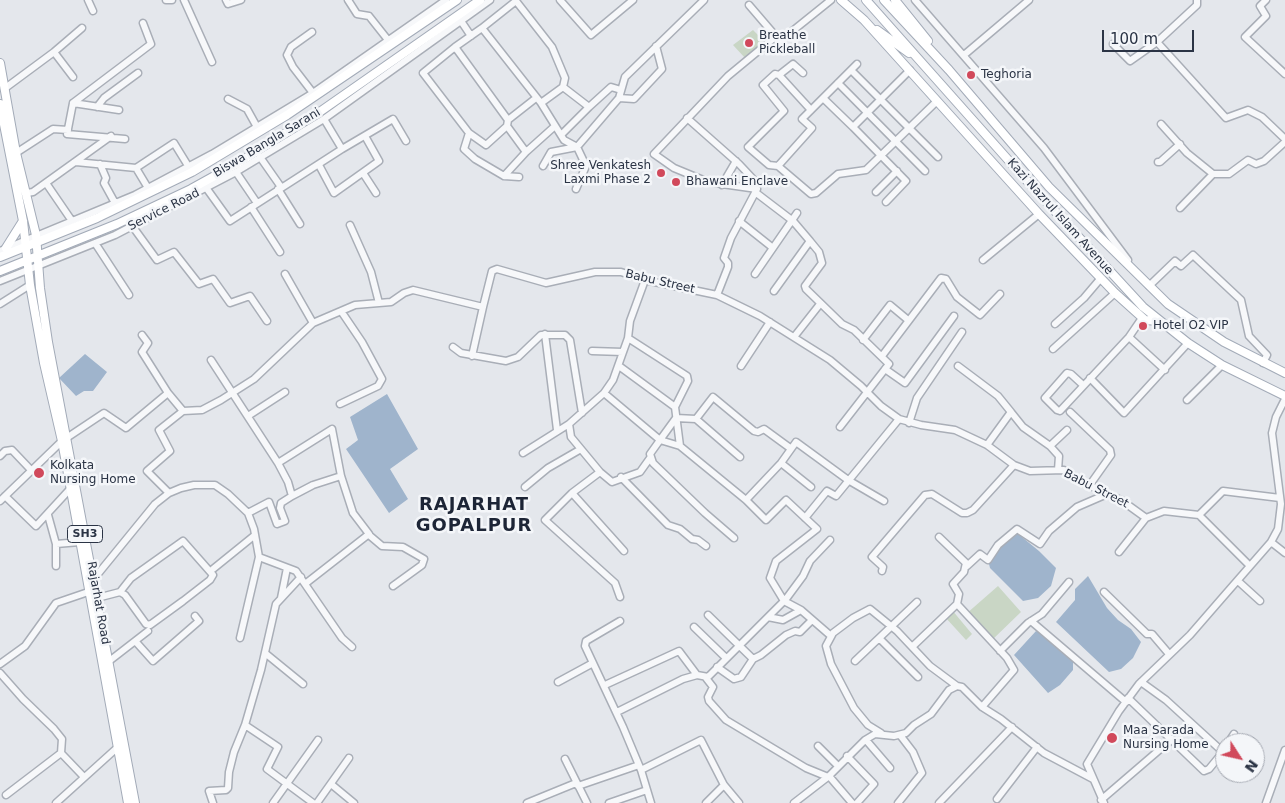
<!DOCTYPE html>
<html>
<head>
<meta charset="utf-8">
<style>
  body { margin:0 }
  #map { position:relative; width:1285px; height:803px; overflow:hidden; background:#e4e7ec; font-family:"DejaVu Sans",sans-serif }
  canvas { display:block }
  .north { position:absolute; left:1215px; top:733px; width:50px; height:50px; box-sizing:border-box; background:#f4f6f9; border:1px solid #a4a8b1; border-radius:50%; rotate:125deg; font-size:14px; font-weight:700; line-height:20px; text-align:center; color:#2b3445 }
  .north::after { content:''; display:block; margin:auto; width:18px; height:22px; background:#d1495b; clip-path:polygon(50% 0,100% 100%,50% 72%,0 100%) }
  .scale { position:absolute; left:1102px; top:30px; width:92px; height:22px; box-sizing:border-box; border:2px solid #2b3445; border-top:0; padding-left:6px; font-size:15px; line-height:18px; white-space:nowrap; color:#2b3445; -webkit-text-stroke:4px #f4f6f9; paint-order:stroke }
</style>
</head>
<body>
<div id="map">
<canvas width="1285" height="803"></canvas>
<div class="north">N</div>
<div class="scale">100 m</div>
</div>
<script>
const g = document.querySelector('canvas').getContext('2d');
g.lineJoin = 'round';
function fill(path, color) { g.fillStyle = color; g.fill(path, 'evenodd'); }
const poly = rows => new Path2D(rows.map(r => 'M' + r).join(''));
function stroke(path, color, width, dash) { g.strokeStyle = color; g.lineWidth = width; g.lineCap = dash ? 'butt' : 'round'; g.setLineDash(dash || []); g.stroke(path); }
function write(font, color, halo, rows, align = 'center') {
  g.font = font + ' "DejaVu Sans",sans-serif'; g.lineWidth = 5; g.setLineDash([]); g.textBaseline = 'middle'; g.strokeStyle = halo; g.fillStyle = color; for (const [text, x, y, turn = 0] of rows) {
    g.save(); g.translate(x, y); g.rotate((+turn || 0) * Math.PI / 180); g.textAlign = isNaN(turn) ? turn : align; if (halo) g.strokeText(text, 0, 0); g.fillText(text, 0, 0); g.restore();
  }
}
fill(poly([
  [753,30,765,42,745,58,733,45],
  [998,586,1021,612,991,641,966,614],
  [952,610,972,634,966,640,945,617]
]), '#c9d6c5');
fill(poly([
  [85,354,107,372,93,391,84,391,76,396,59,378],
  [387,394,418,449,390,469,408,499,389,513,346,449,358,440,350,417],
  [1017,533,1039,551,1056,568,1051,586,1038,598,1023,601,990,568,989,564,999,548,1014,534],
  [1088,576,1107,608,1118,620,1131,629,1141,642,1133,658,1121,669,1109,672,1056,622,1075,600,1075,589],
  [1036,631,1041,633,1073,662,1073,670,1060,685,1048,693,1014,655]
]), '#9fb4cc');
const minor = poly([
  [88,0,93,11],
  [166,0,172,0],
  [184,0,212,62],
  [226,0,228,4,241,0],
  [348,0,357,14,369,16,388,40],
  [560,0,591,35,633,0],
  [915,0,1044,148,1128,260],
  [1197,0,1197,5,1157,42,1226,118,1248,110,1262,117,1285,139],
  [1266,0,1260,6,1266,16,1245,37,1285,74],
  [749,5,779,40],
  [461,21,471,36],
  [312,32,291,47,287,55,293,67,313,93],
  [1113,44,1130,61,1157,42],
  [455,47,482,28],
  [54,52,73,77],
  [964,55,1029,0],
  [857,64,802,119,812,128,778,166,811,194,816,193,838,174,866,170,937,101],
  [851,70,938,157],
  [803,73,793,64,779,75,811,110],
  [838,83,925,171],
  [563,87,589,107,611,87,621,90],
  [4,89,54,52,82,28],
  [619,98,634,99,662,69,656,46],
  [823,98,853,127],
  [228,99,247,109,257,127],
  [73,103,151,44,143,23],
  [541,103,563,87,565,78,552,47,516,1,482,28,541,103,564,140,577,147,619,98,625,77,704,0],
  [97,107,104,98,138,73],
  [119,110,73,103,67,134,125,139],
  [687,118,739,164,754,180,757,189],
  [324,119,342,149],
  [508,120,536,98],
  [1161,124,1187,153,1213,174,1229,174,1248,160,1256,164,1264,161,1285,142],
  [507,126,486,145,469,133,423,73,455,47,508,120,507,126,526,152,555,126],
  [469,133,464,149,475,159,504,176,519,177],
  [561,135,589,107],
  [16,153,53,129,68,130],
  [260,157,281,187],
  [76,162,136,168,174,143,190,169],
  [1158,162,1160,162,1180,144],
  [100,164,106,178,104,183,115,203],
  [319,165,334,193,379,161,365,136],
  [543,166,551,152,577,147,586,166,576,189],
  [778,166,769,165,748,147,784,111,763,85,775,74,779,75],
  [136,168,148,188],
  [236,172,257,203],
  [363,173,376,193],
  [504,176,526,152],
  [46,183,72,221],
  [722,185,736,161],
  [207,189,230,221,342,149,393,119,406,141],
  [278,189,300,224],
  [757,189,708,182,674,168,654,154,728,76,774,38,780,41,831,0],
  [755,192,793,221,810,241],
  [876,192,897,171],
  [27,193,33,192,111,136],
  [886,202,906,181,853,127,910,70],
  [251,207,280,252],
  [1180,208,1213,174],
  [739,221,773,248],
  [350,225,371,272,379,303],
  [133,227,157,260,174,252,199,284,213,279,230,303,250,296,267,321],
  [95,243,129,295],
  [0,251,135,195,212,154,313,93,446,0],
  [983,260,1039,214],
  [285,274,313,323],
  [755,274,797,213],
  [645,280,630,321,628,338,613,380,604,393,569,424,571,437,600,472,612,482,640,472,650,458],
  [0,281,115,235,236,172,324,119,490,0],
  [1149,286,1175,261,1181,266,1193,255,1241,300,1249,336,1267,355,1263,363],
  [774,291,810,241,819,252,822,263,805,286,806,289,842,324,854,330,889,364,840,427],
  [717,295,728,267,728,263,724,258,731,238,757,189],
  [0,304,30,285],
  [1055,324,1084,298,1101,278],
  [545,334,557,430],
  [142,335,148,343,142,352,168,393],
  [794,337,820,304],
  [1129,337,1165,370],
  [628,338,687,376,688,381,675,407,680,446,746,500,766,520,786,500,817,529,776,561,770,578,784,601,801,610],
  [863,340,890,305,908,320],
  [453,347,461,353,506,361,518,357,541,335,565,335,570,340,582,413],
  [1053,349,1115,293],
  [592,351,623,352],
  [472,356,483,307],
  [882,356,941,278,946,279,957,297,980,315,1000,294],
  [211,360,278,463,288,482,292,496,281,503,280,508,285,521,277,524,269,502,248,513],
  [619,366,675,407],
  [741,366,770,322],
  [958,366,998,396,1011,412,987,445],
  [885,369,905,383,954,316],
  [1090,378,1124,413,1188,343],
  [1083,385,1071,374,1067,373,1045,398,1057,410,1060,411,1129,337,1142,318],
  [604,393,660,440,650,454,653,463,705,513,734,538],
  [1187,400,1222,365],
  [340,404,378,386,382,379,362,342,341,311],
  [1011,412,1023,427,1050,446,1059,456,1058,470],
  [1070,412,1110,450,1111,455,1089,486],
  [248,416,285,392],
  [696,419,740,457],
  [909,423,917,398,962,332],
  [680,446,660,440,676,418,696,419,713,397,754,431,758,432,764,429,790,448],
  [1050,446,1067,430],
  [523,453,569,424],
  [0,456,5,451,12,450,31,470],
  [278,463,332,429,341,476],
  [781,463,811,487],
  [600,472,572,493,545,520,615,583,620,597],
  [621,477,668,525,680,529,692,539,698,540,706,546],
  [525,487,548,468,581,449],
  [169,493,147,471,170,451,159,430,183,411],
  [572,493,624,551],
  [5,496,36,526,70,489],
  [292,496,313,485,341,476,353,513,369,534,305,584],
  [746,500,781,463,796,442,848,480,884,501],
  [0,501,62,441,104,413,126,428,168,393,183,411,202,410,221,400,254,379,313,323,355,305,391,302,404,293,413,290,483,307,492,271,497,269,546,283,595,272,621,272,645,280,717,295,760,316,830,360,861,386,881,406,899,419,921,425,955,430,987,445,1014,465,1030,471,1064,470,1084,483,1121,500,1146,518,1164,511,1199,515,1223,491,1280,498],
  [48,515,56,544,80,542],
  [1199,515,1250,566],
  [805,518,827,491,836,496,899,419],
  [369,535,382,546,403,547,424,559,422,565,393,586],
  [939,537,966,563,964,572,953,584,959,594,957,604],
  [1271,542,1285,553],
  [56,544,56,566],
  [1119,552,1146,518],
  [967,566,980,554,988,560,998,545,1017,529,1040,544,1049,531,1077,507,1107,494],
  [213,569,255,535],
  [882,571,883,567,872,557,925,495,932,494,962,513,967,513,973,510,1014,465],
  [301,577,276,604,261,670,245,725,278,747,267,769,313,803],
  [93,580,155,504,169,493,181,488,194,485,215,485,228,494,248,513,254,529,259,557,296,571,342,638,352,647],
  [1238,581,1260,601],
  [1104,592,1147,634,1152,634,1169,654],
  [97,598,120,592,131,578,183,541,213,575,210,580,183,601,150,625,146,624,125,595,120,592],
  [281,598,287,568],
  [708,615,753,659,741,677,734,679,717,667],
  [768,617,786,599,803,576,810,561,830,540],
  [620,621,586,641,585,646,623,727,641,770,651,803],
  [1031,621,1126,702],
  [694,627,726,658],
  [240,638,259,557],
  [880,639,918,677],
  [136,642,153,661,199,621,195,616],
  [912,647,957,604,1007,658,1014,670,982,707],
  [1000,651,1028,623,1042,614,1069,582],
  [265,653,303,684],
  [753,659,761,655,786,635,795,631,800,632,812,620],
  [855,661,917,602],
  [108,662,148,631],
  [0,664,25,646,56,603,94,590],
  [0,673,23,699,54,729,62,739,61,753,84,777],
  [706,678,713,687,708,697,709,701,726,720,806,768,828,777],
  [558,682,593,663],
  [1141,682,1166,700,1223,752,1225,748],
  [605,685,679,651,697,675],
  [1128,698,1204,771,1209,769,1223,752],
  [617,712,683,679,697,675,708,677,768,617,783,620,801,610,831,636],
  [881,733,868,725,854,708,831,664,826,646,833,633,853,618,870,609,897,631,930,666,957,686],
  [866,740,890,768],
  [1228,743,1234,734],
  [818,746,838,766],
  [847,756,874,784,857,803],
  [565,759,587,803],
  [641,770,701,740,724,785,739,803],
  [829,776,852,803],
  [331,784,354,803],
  [578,786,639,765],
  [6,795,61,753],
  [997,799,1037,747],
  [1101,800,1172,739],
  [56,803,118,747],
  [213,803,209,791,226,790,228,788,229,772,234,752,245,725],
  [273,803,318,740],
  [317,803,349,758],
  [527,803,576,783],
  [609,803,647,790],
  [706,803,724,785],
  [794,803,829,776,865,740,875,734,894,736,906,733,914,725,931,714,949,690,957,686,962,687,982,707,1001,719,1044,753,1093,779],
  [898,803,922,773,913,752,900,735],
  [939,803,1012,727],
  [1104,803,1087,764,1119,711,1139,684,1190,635,1223,597,1271,542,1278,529,1281,504,1272,433,1276,417,1285,399],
  [1266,803,1285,750]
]);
const major = poly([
  [841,0,864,20,1039,214,1115,293,1145,320,1159,321],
  [866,0,1018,171,1143,307,1188,343,1222,365,1285,396],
  [884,0,949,70,1049,187,1168,304,1224,342,1285,373],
  [895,0,928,41],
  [877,30,909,53],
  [0,63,16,153,36,235,40,288,48,342,135,803],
  [0,104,23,221,30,285,44,363,62,441,128,803],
  [6,248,23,221],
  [0,257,97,218,192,172,287,115,457,0],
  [0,271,117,224,191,189,238,163,321,111,480,0]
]);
stroke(minor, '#a9aeb7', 9);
stroke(major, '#a3abb8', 10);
stroke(minor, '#f7f8fa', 6);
stroke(major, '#fff', 8);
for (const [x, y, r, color] of [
  [749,43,5,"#d1495b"],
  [971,75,5,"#d1495b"],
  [661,173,5,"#d1495b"],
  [676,182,5,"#d1495b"],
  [1143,326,5,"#d1495b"],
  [39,473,6,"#d1495b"],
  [1112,738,6,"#d1495b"]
]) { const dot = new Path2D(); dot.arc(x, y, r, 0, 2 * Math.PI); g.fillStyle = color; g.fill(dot); stroke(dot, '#f4f6f9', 2); }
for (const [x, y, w] of [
  [85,534,35]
]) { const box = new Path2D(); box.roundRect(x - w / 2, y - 8.5, w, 17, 4); g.fillStyle = '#f4f6f9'; g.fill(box); stroke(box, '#2b3445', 1); }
write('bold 11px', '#2b3445', null, [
  ["SH3",85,534]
]);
write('12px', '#2b3445', '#f4f6f9', [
  ["Breathe",759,36],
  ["Pickleball",759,50],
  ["Teghoria",981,75],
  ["Shree Venkatesh",651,166,"right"],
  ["Laxmi Phase 2",651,180,"right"],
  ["Bhawani Enclave",686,182],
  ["Hotel O2 VIP",1153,326],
  ["Kolkata",50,466],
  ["Nursing Home",50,480],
  ["Maa Sarada",1123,731],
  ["Nursing Home",1123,745]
], 'left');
write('12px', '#2b3445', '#f4f6f9', [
  ["Biswa Bangla Sarani",267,143,-31],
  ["Service Road",164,210,-27],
  ["Kazi Nazrul Islam Avenue",1060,217,48],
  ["Babu Street",660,282,13],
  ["Babu Street",1096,489,27],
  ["Rajarhat Road",98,603,80]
]);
g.letterSpacing = '1px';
write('bold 18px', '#1d2536', '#f4f6f9', [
  ["RAJARHAT",474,505],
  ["GOPALPUR",474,526]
]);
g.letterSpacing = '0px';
</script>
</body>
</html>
